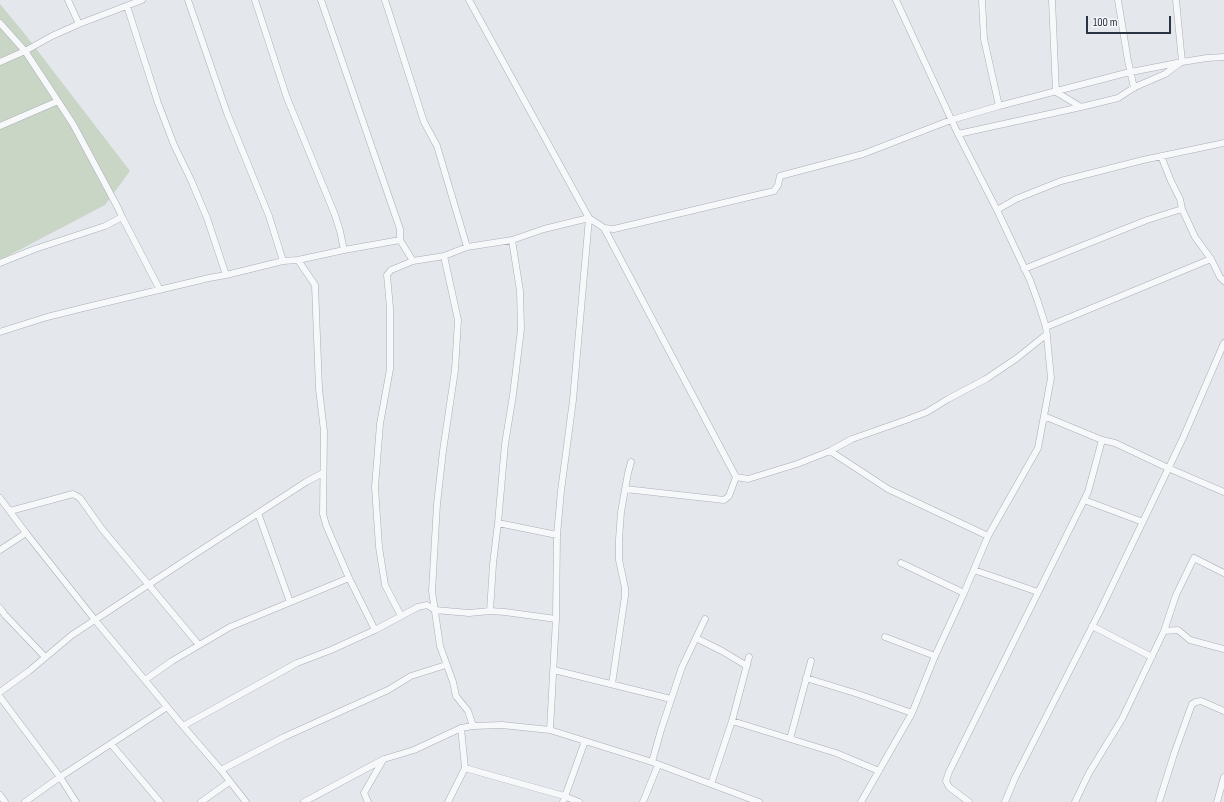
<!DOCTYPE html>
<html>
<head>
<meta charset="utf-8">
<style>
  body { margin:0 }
  #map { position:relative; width:1224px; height:802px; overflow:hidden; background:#e4e7ec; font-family:"Sofia Sans Condensed",sans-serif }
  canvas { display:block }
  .scale { position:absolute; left:1086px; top:16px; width:85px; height:18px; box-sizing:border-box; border:2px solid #2b3445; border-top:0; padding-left:5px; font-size:12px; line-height:14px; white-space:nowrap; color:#2b3445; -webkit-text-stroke:3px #f4f6f9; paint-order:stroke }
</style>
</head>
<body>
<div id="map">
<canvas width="1224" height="802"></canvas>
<div class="scale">100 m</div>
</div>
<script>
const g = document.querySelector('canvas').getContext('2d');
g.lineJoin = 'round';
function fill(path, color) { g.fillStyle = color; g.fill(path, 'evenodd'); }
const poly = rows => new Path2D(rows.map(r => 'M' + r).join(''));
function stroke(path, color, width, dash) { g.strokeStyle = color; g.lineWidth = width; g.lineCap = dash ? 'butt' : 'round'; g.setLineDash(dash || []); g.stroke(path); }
fill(poly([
  [0,4,24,33,130,171,105,205,0,260]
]), '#c9d6c5');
const street = poly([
  [68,0,79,24],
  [188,0,227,113,269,216,283,261],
  [255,0,287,98,335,215,340,231,344,250],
  [321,0,400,229,400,240],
  [385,0,424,122,437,146,467,247],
  [469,0,589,218,604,228,614,229,774,191,778,185,780,176,863,154,951,120,999,106,1126,73,1182,62],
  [982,0,984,39,999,106],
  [1052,0,1056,92,1081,107,1118,98,1135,87,1165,74,1180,63],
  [1118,0,1128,61,1134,88],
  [1176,0,1182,62,1207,58,1224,57],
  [127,6,158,103,174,145,191,180,207,218,226,275],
  [0,23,25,51,73,124,118,208,122,217,105,226,35,249,0,263],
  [0,62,25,51,52,36,79,24,142,0],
  [0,126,58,101],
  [958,134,1081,107],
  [1182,209,1195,237,1211,259,1220,277,1224,281],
  [997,210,1016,199,1061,181,1143,160,1224,143],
  [122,217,160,290],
  [604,228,736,477],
  [444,256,458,320,455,370,443,451,437,504,432,591,440,646,453,682,456,696,468,711,473,726],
  [298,260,315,285,319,389,324,431,323,514,326,525,349,578,375,630,418,607,427,605,435,610,469,613,490,611,505,612,556,619],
  [1024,269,1147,220,1182,209,1180,199,1171,181,1161,156],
  [1046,327,1211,259],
  [0,332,47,317,83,308,209,278,226,275,283,261,298,260,344,250,400,240,413,261,444,256,467,247,512,240,544,229,589,218],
  [1102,440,1115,443,1168,468,1224,492],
  [830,451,888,489,988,536],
  [625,489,724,500,729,496,736,477,748,479,797,464,830,451,852,439,906,420,927,412,948,399,986,379,1017,358,1047,334],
  [0,498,26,533,95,620,183,726,221,770,246,802],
  [1084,500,1143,522],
  [10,511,73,494,80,498,102,529,199,645],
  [258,513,290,602],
  [498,523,557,535],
  [0,550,26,533],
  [901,563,964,593],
  [974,570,1038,592],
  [0,608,5,615,45,657],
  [490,611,493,564,498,523,505,444,513,395,521,329,520,291,512,240],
  [401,616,385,585,379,547,375,487,380,424,390,369,390,308,387,275,391,270,413,261],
  [1092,626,1152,657],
  [1164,631,1176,595,1194,558,1224,573],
  [885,637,935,656],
  [696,638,722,651,747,666],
  [554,670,671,699],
  [806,678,858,694,912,713],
  [145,680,172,661,230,627,349,578],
  [612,684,625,596,625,588,619,560,619,539,621,512,628,473,631,462],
  [0,692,29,671,72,635,192,556,306,482,323,473],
  [0,697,60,777,76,802],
  [732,721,836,753,879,771],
  [183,726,297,663,331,650,375,630],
  [550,730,556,619,557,535,561,491,573,400,589,218],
  [790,739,811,661],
  [111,744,160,802],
  [652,762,661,730,682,667,705,619],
  [465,768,564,796,579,802],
  [221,770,284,737,388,690,411,676,446,665],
  [711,784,732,721,749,657],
  [0,795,5,802],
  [25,802,60,777,167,707],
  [201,802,229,782],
  [304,802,384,759,414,750,461,728,473,726,502,725,550,730,652,762,759,802],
  [368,802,364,793,383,760],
  [448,802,465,768,461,728],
  [563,802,585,741],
  [643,802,658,765],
  [861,802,912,713,935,656,964,593,988,536,1038,448,1051,378,1046,327,1038,302,1030,280,997,210,958,134,896,0],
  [969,802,949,787,946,781,949,772,1088,492,1102,440,1044,416],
  [1005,802,1015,778,1100,611,1183,438,1224,343],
  [1075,802,1089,773,1122,719,1164,631,1178,630,1190,640,1224,649],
  [1159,802,1174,754,1192,704,1196,702,1201,701,1224,711],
  [1217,802,1224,777]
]);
stroke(street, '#a9aeb7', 7);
stroke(street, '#f7f8fa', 6);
</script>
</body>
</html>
